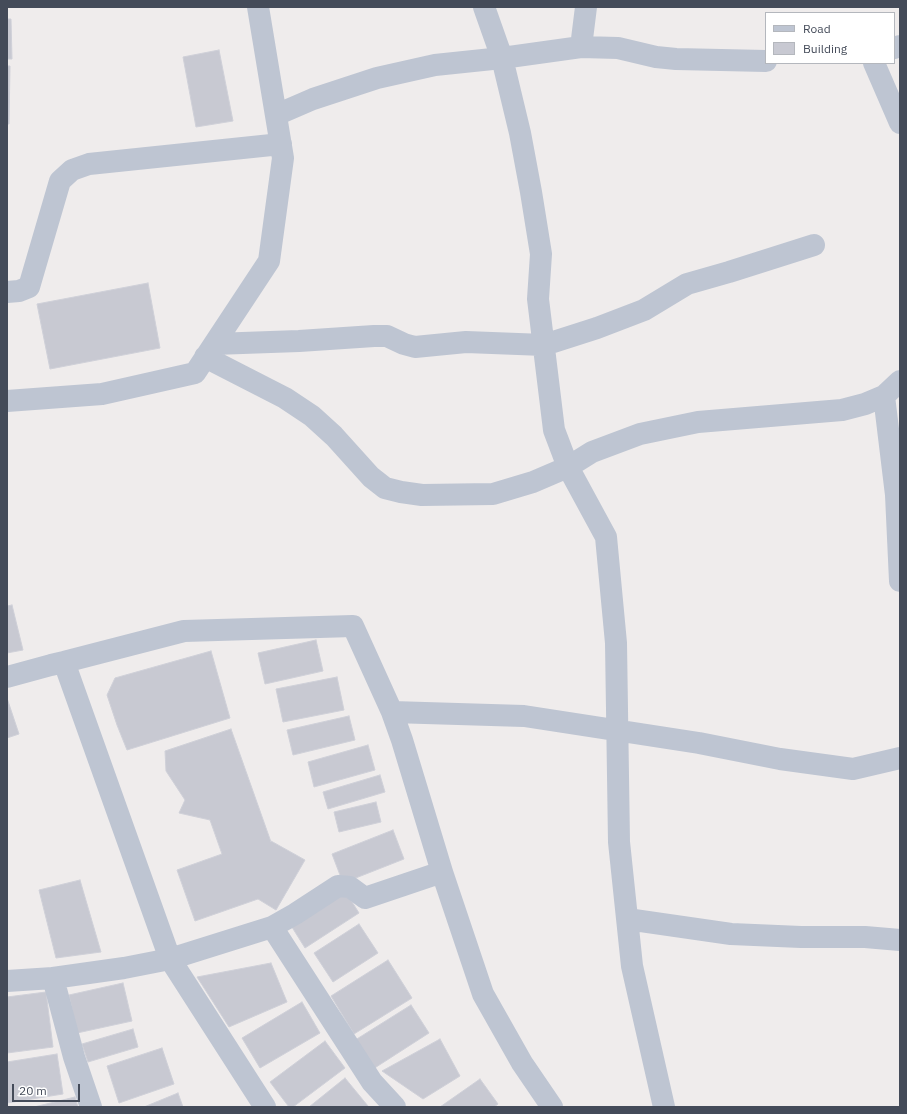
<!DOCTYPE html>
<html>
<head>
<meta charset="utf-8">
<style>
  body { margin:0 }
  #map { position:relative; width:907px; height:1114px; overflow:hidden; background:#efecec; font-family:"IBM Plex Sans",sans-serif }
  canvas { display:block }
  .frame { position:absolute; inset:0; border:8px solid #444b59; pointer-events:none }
  .legend { position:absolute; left:765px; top:12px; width:130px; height:52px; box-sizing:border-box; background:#fff; border:1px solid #b4b7bd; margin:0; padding:5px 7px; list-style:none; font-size:12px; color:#444b59 }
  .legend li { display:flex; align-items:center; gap:8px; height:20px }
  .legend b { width:20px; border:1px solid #b4b7bd }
  .scale { position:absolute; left:12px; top:1084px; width:68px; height:18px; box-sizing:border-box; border:2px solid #444b59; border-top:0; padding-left:5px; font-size:12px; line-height:14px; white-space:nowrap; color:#444b59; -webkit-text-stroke:3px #fff; paint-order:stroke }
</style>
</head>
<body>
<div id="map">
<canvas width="907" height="1114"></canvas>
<div class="frame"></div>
<ul class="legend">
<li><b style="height:5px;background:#bec5d2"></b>Road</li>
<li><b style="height:11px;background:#c8c9d2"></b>Building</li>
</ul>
<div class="scale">20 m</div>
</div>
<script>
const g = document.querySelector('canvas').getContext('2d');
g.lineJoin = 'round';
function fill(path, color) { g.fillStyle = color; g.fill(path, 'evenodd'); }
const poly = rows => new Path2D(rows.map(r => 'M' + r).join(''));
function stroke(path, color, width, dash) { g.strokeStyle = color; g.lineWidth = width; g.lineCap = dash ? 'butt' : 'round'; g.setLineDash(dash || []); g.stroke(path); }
const building = poly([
  [7,19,11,19,12,59,7,59,7,19],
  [219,50,233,121,196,127,183,57,219,50],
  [7,66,10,66,9,124,7,124,7,66],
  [148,283,160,348,50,369,37,304,148,283],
  [12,605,23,650,7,653,7,606,12,605],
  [316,640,323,671,265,684,258,653,316,640],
  [211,651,230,718,127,750,117,725,107,695,115,678,211,651],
  [337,677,344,710,283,722,276,689,337,677],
  [7,698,19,734,7,738,7,698],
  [349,716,355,740,293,755,287,730,349,716],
  [231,729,271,842,271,841,305,860,276,910,258,899,195,921,177,870,222,854,210,820,179,813,185,800,166,771,165,751,231,729],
  [368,745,375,770,314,787,308,762,368,745],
  [380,775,385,792,328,809,323,792,380,775],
  [376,802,381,822,339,832,334,812,376,802],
  [393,830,404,859,343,883,332,854,393,830],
  [80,880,101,952,56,958,39,890,80,880],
  [344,889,359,913,305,948,290,924,344,889],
  [359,924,378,953,333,982,314,953,359,924],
  [388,960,412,998,354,1034,331,996,388,960],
  [271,963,287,1002,229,1027,197,977,271,963],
  [123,983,132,1021,77,1033,69,995,123,983],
  [46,992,53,1047,7,1053,7,997,46,992],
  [302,1002,320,1033,260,1068,242,1038,302,1002],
  [411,1005,429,1033,370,1071,352,1042,411,1005],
  [133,1029,138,1047,88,1062,82,1044,133,1029],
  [440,1039,460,1076,423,1099,382,1071,440,1039],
  [325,1041,345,1068,293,1107,289,1107,270,1082,325,1041],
  [162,1048,174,1084,119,1103,107,1066,162,1048],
  [57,1054,63,1094,7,1103,7,1062,57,1054],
  [345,1078,368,1106,366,1107,309,1107,345,1078],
  [480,1079,498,1104,494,1107,440,1107,480,1079],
  [178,1093,183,1107,144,1107,178,1093],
  [75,1097,78,1107,34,1107,75,1097]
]);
fill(building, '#c8c9d2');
stroke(building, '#cfd0d8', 1);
stroke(poly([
  [484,7,502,58,520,133,531,192,541,254,538,299,554,430,568,467,592,452,640,434,698,422,842,410,865,404,884,396,900,381],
  [581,47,586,7],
  [894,48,900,46],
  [874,63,900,123],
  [276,115,313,99,377,78,435,65,502,58,581,47,618,48,656,57,676,59,766,61],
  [7,292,19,291,29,287,60,181,72,170,89,164,281,144],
  [214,344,299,341,374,336,387,336,404,344,415,347,466,342,544,345,597,328,644,310,687,284,729,272,814,245],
  [205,357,285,398,312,416,334,436,371,477,385,488,401,492,422,495,493,494,533,482,568,467,606,537,616,643,619,842,632,966,664,1107],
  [884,396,896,495,900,581],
  [7,401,102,394,195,373,269,261,283,158,258,7],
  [7,677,51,665,64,662,184,631,353,626,392,712,402,740,442,872,365,898,350,887,338,886,295,914,272,927,170,959,64,662],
  [392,712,524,716,699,743,780,759,853,769,900,758],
  [442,872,483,994,522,1063,552,1107],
  [627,919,731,934,801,937,865,937,900,940],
  [272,927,372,1082,395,1107],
  [53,978,124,968,170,959,265,1107],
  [7,981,53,978,74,1057,91,1107]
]), '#bec5d2', 22);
</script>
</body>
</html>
